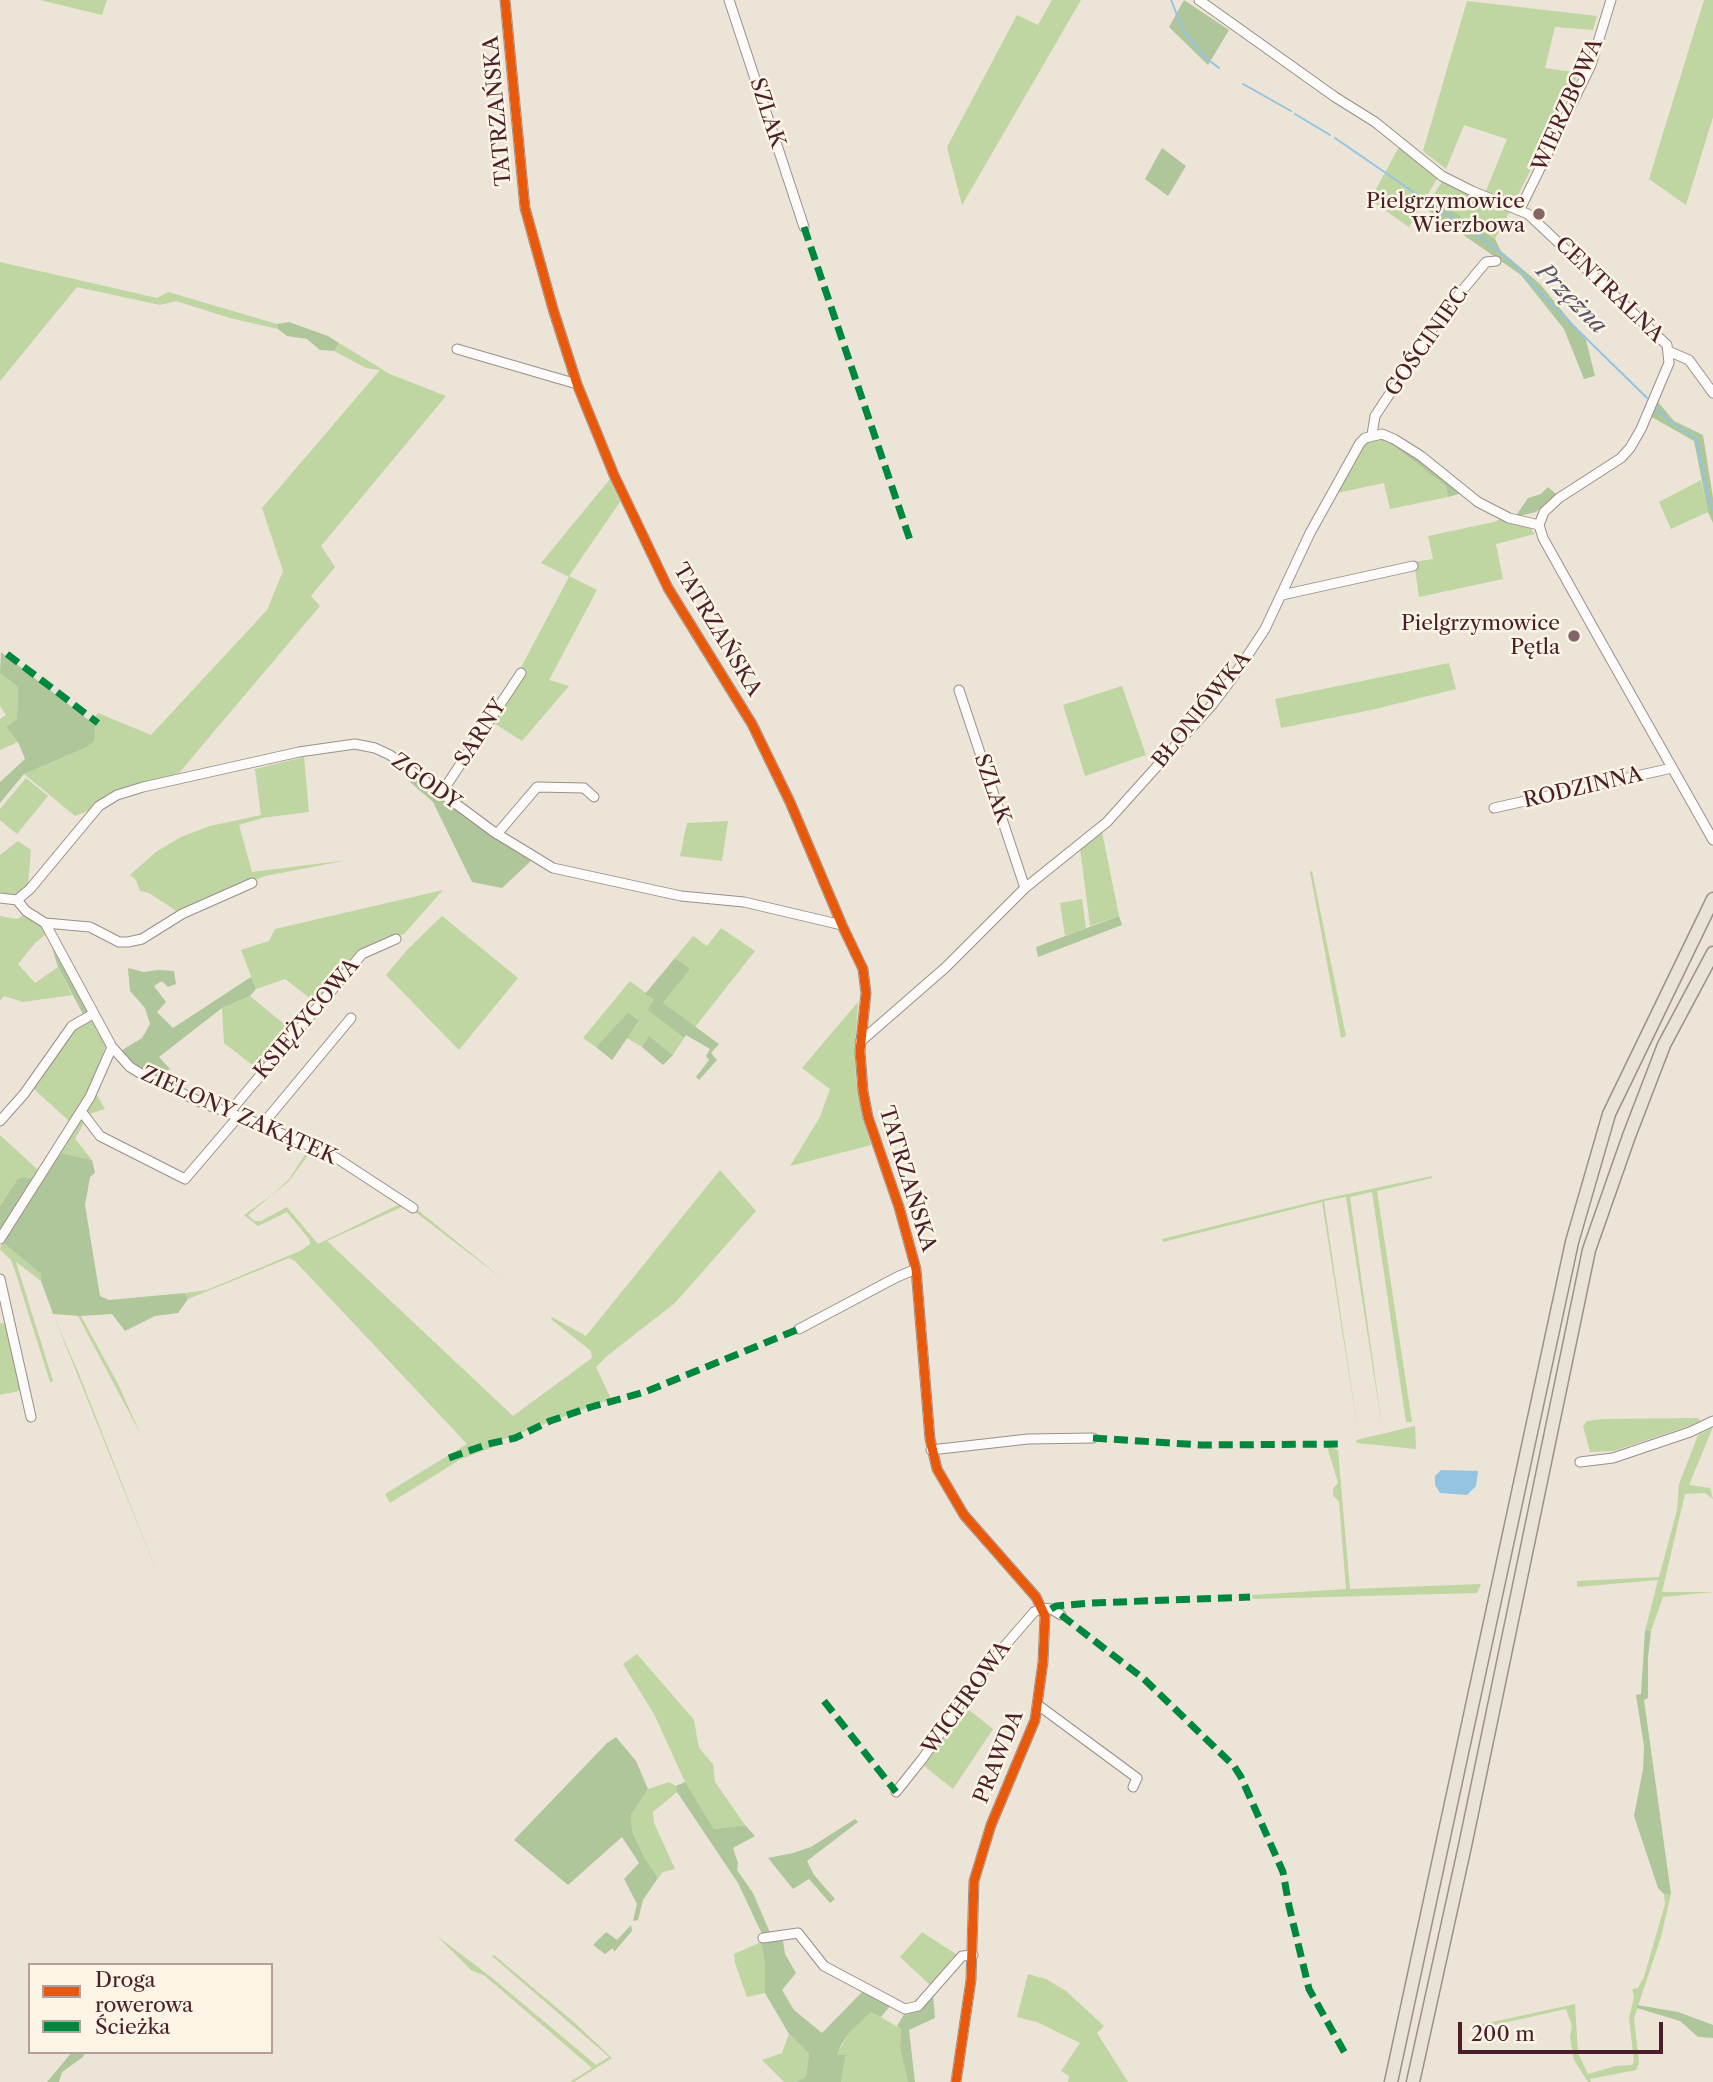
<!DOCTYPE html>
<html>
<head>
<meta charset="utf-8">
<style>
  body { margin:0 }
  #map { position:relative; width:1713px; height:2082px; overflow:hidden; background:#ece4d6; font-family:"Libre Caslon Text",serif }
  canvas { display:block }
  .legend { position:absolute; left:28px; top:1963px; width:245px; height:91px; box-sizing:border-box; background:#fcf5e5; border:2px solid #b59f9b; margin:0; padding:9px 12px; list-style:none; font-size:21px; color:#4a1f2b }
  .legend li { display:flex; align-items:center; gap:14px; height:35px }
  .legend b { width:35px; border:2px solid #b59f9b }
  .scale { position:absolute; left:1458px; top:2022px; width:205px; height:32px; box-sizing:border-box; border:4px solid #4a1f2b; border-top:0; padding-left:9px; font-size:21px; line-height:24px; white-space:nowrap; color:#4a1f2b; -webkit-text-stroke:5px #fcf5e5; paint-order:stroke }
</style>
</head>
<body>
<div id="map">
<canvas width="1713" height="2082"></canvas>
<ul class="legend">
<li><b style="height:9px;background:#e8590c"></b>Droga rowerowa</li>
<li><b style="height:9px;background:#00873e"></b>Ścieżka</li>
</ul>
<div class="scale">200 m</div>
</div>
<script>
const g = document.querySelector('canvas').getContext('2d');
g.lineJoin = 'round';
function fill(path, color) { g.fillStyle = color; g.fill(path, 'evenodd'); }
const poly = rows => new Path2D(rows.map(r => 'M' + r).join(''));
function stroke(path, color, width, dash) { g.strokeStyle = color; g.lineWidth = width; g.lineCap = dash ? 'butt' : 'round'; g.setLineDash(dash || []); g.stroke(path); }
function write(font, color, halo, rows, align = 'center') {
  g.font = font + ' "Libre Caslon Text",serif'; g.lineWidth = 5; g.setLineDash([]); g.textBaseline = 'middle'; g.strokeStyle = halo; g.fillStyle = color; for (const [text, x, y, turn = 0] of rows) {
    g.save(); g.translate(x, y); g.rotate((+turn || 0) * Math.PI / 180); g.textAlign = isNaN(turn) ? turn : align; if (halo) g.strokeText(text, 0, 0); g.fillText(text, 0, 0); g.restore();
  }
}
fill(poly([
  [40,0,107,0,102,15],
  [1052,0,1081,0,962,205,947,147,1017,15,1038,25],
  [1704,0,1713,0,1713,117,1686,205,1649,179],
  [1467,1,1597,16,1593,30,1555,27,1545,68,1579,73,1515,201,1486,191,1507,139,1464,125,1446,169,1423,151],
  [1399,147,1438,177,1409,227,1370,200],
  [1443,180,1510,211,1495,239,1432,197],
  [0,262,157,298,168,292,277,324,278,329,230,318,176,301,160,305,77,287,0,381],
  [339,343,390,374,446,396,321,546,335,567,311,596,320,606,179,773,122,789,95,808,75,816,24,774,85,748,95,725,94,718,98,713,151,735,267,610,283,571,262,508,380,370,366,368,334,351],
  [1379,439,1393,445,1446,486,1448,497,1390,509,1384,483,1337,493,1365,442],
  [610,479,620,502,569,576,597,590,549,680,569,686,522,741,492,722,569,577,541,563],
  [1701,480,1708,512,1671,529,1659,502],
  [1504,517,1530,528,1535,534,1496,544,1503,579,1419,597,1414,562,1433,559,1428,536,1494,522],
  [1449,663,1456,689,1371,710,1281,728,1275,699],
  [0,673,18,687,17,719,6,727,18,742,0,750,0,719,6,715,0,706],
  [1122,686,1146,755,1085,776,1063,705],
  [304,757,309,812,262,818,239,825,252,872,348,860,265,876,178,912,149,893,140,891,136,880,130,875,156,852,181,837,210,826,261,815,255,769],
  [26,778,48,796,17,834,0,820,0,809],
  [728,821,722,861,680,856,687,823],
  [1102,832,1119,916,1090,926,1080,848],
  [18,841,31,850,28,886,12,897,0,892,0,855],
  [1312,871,1346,1036,1341,1038,1310,872],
  [443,890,404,934,360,952,316,1003,285,979,256,989,241,950,269,941,275,929],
  [1082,899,1086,928,1065,936,1060,903],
  [24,915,42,924,45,935,35,943,18,964,35,983,58,967,72,995,23,1002,4,996,0,1001,0,916,17,919],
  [442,916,518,978,459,1050,386,975,408,949],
  [721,928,755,951,695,1027,663,1003,689,969,675,958,693,936,707,946],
  [630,981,654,999,649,1010,684,1038,673,1055,650,1037,642,1047,627,1038,639,1022,628,1012,596,1047,583,1038],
  [250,996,290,1029,259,1070,224,1043,222,1008],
  [858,1002,855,1051,856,1080,863,1118,871,1145,790,1166,820,1117,830,1089,802,1068],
  [92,1016,106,1045,86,1098,71,1123,34,1089,74,1029],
  [95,1092,105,1109,89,1114,75,1139,92,1160,61,1153],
  [0,1135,38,1170,33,1179,17,1180,0,1206],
  [312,1144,314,1145,306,1158,288,1182,248,1215,254,1221,261,1221,287,1207,318,1244,406,1201,409,1203,503,1279,406,1205,327,1241,513,1416,592,1358,591,1351,551,1319,552,1317,586,1336,720,1170,756,1211,675,1303,607,1356,596,1367,611,1399,499,1441,499,1445,461,1459,390,1503,385,1494,467,1444,295,1261,289,1258,188,1299,185,1293,207,1290,300,1251,310,1244,309,1239,287,1212,258,1226,244,1215,272,1195,289,1179],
  [1432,1176,1432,1178,1377,1191,1412,1422,1406,1422,1372,1192,1350,1197,1382,1427,1346,1197,1324,1201,1358,1432,1322,1202,1163,1242,1162,1239,1324,1199],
  [2,1242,41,1274,41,1281,16,1262,53,1381,50,1382,15,1271,11,1260,0,1250],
  [0,1290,23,1390,0,1395,0,1323,4,1324],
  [53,1314,79,1374,160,1580],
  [78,1316,81,1316,118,1384,141,1435],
  [1698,1418,1700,1421,1692,1425,1614,1451,1590,1452,1583,1426,1587,1421,1603,1419],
  [1415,1426,1416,1449,1357,1443,1356,1440],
  [1713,1427,1689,1485,1710,1488,1713,1499,1705,1493,1685,1494,1662,1592,1713,1592,1663,1597,1651,1631,1645,1631,1658,1580,1577,1587,1577,1581,1659,1577,1677,1510,1679,1484,1698,1435],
  [1327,1446,1338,1450,1350,1589,1481,1584,1477,1593,1253,1599,1252,1595,1346,1589,1339,1502,1333,1495,1333,1489,1338,1483],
  [637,1654,694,1720,699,1748,713,1764,715,1782,745,1825,714,1829,685,1782,654,1714,623,1664],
  [964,1706,993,1729,953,1789,924,1766],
  [669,1782,676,1786,677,1792,653,1812,654,1823,675,1869,663,1872,658,1878,644,1857,632,1831,631,1815,648,1789],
  [1664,1894,1671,1894,1661,1937,1634,2018,1639,2063,1636,2070,1590,2079,1591,2082,1588,2082,1574,2060,1570,2037,1572,2026,1566,2009,1480,2028,1479,2025,1575,2004,1578,2053,1588,2074,1616,2066,1632,2065,1634,2061,1629,2018,1634,1997,1632,1989,1638,1988,1644,1977,1665,1904],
  [922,1932,956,1954,930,1985,900,1957],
  [437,1936,491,1977,596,2065,609,2057,492,1956,494,1955,575,2023,612,2058,574,2082,570,2082,592,2068,485,1976,471,1970],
  [761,1942,765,1964,765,1993,747,1997,735,1963,734,1954],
  [1028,1974,1046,1979,1066,1991,1104,2026,1097,2033,1128,2082,1068,2082,1069,2076,1061,2071,1080,2043,1037,2022,1017,2017],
  [871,2011,901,2029,900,2048,908,2082,841,2082,846,2056,836,2055,850,2032],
  [789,2034,809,2054,806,2078,796,2082,784,2082,762,2060,782,2053]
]), '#bfd5a2');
fill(poly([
  [1184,0,1229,30,1208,65,1169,27],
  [1162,148,1186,166,1168,196,1145,179],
  [1432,197,1495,239,1501,251,1540,284,1586,340,1595,376,1584,379,1564,329,1521,275,1426,209],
  [289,322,328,336,339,343,334,351,320,350,307,339,287,336,278,329,277,324],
  [1658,402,1674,421,1703,435,1713,498,1713,523,1708,512,1694,441,1650,416],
  [1380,436,1416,455,1462,493,1448,497,1446,486,1393,445,1379,439,1365,442],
  [1548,487,1556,494,1536,512,1515,517,1528,498,1541,494],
  [1,652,95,725,94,741,85,748,24,774,0,803,0,782,25,759,18,742,6,727,17,719,18,687,0,673],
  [413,777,506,845,531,861,502,888,472,882,433,802,410,782],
  [1119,916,1122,925,1038,957,1036,947],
  [52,948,88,1012,84,1016,58,967],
  [675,958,690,969,663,1003,719,1044,711,1053,717,1060,699,1080,696,1077,709,1060,706,1056,710,1049,686,1035,684,1038,648,1010,654,999,645,994],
  [128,968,144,972,158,970,174,971,176,984,168,987,162,981,154,986,166,1002,157,1012,173,1028,251,977,256,989,250,996,222,1008,159,1057,170,1069,156,1076,142,1069,119,1052,142,1038,150,1024,145,1008,130,991],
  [628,1012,639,1021,612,1060,596,1047],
  [649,1036,673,1055,663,1065,642,1047],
  [61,1153,92,1160,95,1173,90,1177,85,1205,100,1296,109,1300,185,1293,188,1299,178,1313,155,1316,125,1331,112,1314,81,1316,53,1314,41,1281,41,1274,2,1242],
  [23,1177,33,1179,0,1231,0,1206,17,1180],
  [1645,1631,1651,1631,1648,1657,1648,1698,1644,1700,1671,1894,1664,1894,1658,1888,1634,1816,1643,1769,1644,1746,1636,1695,1641,1694],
  [616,1737,636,1761,648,1789,631,1815,632,1831,644,1857,658,1878,643,1900,638,1920,633,1921,637,1904,624,1879,639,1863,622,1837,568,1885,514,1840,607,1743],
  [685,1782,714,1829,745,1825,755,1836,733,1848,738,1863,737,1870,753,1893,771,1935,762,1934,738,1883,677,1792,676,1786],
  [855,1819,858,1822,807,1861,814,1875,835,1899,830,1903,809,1879,793,1889,768,1858,793,1853,811,1847],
  [631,1925,632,1931,614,1952,613,1948,605,1954,593,1945,606,1932,617,1940],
  [783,1941,785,1954,796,1973,782,1990,794,2010,822,2033,862,1992,890,2006,881,2017,871,2012,850,2032,841,2045,837,2055,846,2055,841,2082,796,2082,806,2077,809,2054,789,2034,765,1993,765,1964,761,1942],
  [933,1994,935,2018,909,2030,915,2082,908,2082,900,2048,901,2029,897,2026,906,2011],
  [1637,2005,1678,2012,1713,2025,1713,2038,1698,2037,1680,2021,1637,2008],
  [72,2052,85,2052,83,2057,62,2072,59,2082,47,2082]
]), '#aec69a');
fill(poly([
  [1441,1470,1478,1471,1476,1486,1467,1495,1440,1493,1435,1485,1435,1476]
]), '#94c4e2');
stroke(poly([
  [1171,0,1183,30,1206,58,1219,68],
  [1243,84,1291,111],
  [1295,114,1330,135],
  [1335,138,1422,198],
  [1432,204,1493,246,1516,266,1542,295,1647,398],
  [1656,409,1675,425,1696,438,1708,497,1713,510]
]), '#94c4e2', 2);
const minor = poly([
  [505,0,525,208,553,309,577,384,614,475,668,588,752,724,790,802,842,925,863,969,866,993,860,1051,863,1091,868,1117,899,1207,916,1269,930,1439,937,1469,964,1515,1036,1597,1045,1616,1043,1662,1035,1720,991,1825,974,1881,971,1980,956,2082],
  [729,0,804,227],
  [1199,0,1335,97,1375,122,1442,176,1472,191,1528,214,1667,345,1669,363,1641,429,1630,448,1621,458,1559,498,1544,512,1539,525,1543,538,1591,624,1713,840],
  [1520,209,1591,65,1611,0],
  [457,349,577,384],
  [1668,351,1689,360,1713,393],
  [1372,435,1375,416,1441,316,1486,262,1496,261],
  [1282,595,1413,566],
  [959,690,1025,888],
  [442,792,521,673],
  [1494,808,1672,768],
  [497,834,537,787,584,788,594,797],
  [0,898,17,900,30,889,99,806,117,795,143,787,299,752,355,744,375,748,390,755,494,832,553,868,681,896,744,902,842,925],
  [17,900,26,911,45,923,112,1047,130,1067,143,1075,205,1104,262,1125,335,1157,413,1208],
  [45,923,90,927,119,942,128,942,142,939,182,914,252,883],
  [860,1042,946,967,1025,888,1107,822,1212,705,1234,676,1265,629,1310,533,1360,443,1365,438,1382,434,1394,439,1421,456,1478,502,1509,518,1539,525],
  [81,1111,100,1136,185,1179,238,1117],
  [228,1114,362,954,396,939],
  [0,1121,24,1094,72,1026,93,1014],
  [262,1125,351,1018],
  [0,1239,90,1097,112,1047],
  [0,1279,31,1417],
  [799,1329,897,1277,916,1269],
  [931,1450,1028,1439,1093,1438],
  [1580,1462,1613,1458,1690,1432,1713,1421],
  [1042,1608,1051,1609,1061,1615],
  [1038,1705,1137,1778,1133,1787],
  [896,1792,923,1758,983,1671,1034,1612,1042,1608],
  [763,1938,798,1933,824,1966,905,2009,918,2006,962,1956,973,1955]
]);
const highway = poly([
  [1391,2082,1572,1242,1609,1114,1713,899],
  [1413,2082,1465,1846,1589,1250,1629,1136,1664,1045,1713,953]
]);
stroke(minor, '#9a8f8a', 11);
stroke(highway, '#9a8f8a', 15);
stroke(minor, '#fcfbf9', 9);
stroke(highway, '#e9e2d6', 12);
stroke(poly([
  [804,227,911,543],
  [7,654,98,723],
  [1093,1438,1201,1445,1342,1444],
  [449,1458,488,1444,515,1438,550,1421,591,1407,645,1392,799,1329],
  [1051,1609,1056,1606,1091,1603,1250,1597],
  [1061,1615,1144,1679,1234,1766,1241,1777,1283,1872,1289,1906,1309,1989,1347,2057],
  [824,1701,896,1792]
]), '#00873e', 7, [14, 7]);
stroke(poly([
  [505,0,525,208,553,309,577,384,614,475,668,588,752,724,790,802,842,925,863,969,866,993,860,1051,863,1091,868,1117,899,1207,916,1269,930,1439,937,1469,964,1515,1036,1597,1045,1616,1043,1662,1035,1720,991,1825,974,1881,971,1980,956,2082]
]), '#e8590c', 9);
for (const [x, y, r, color] of [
  [1539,214,7,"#836467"],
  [1574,636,7,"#836467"]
]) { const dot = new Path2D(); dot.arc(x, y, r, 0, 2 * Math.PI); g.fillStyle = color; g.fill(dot); stroke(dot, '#fcf5e5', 2.5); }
write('21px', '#4a1f2b', '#fcf5e5', [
  ["WIERZBOWA",1568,105,-66],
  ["TATRZAŃSKA",498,111,-95],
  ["SZLAK",767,113,72],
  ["CENTRALNA",1609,290,44],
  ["GOŚCINIEC",1427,342,-55],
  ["TATRZAŃSKA",717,630,59],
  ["BŁONIÓWKA",1202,710,-51],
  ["SARNY",481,733,-57],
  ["ZGODY",426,782,36],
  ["RODZINNA",1583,788,-13],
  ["SZLAK",992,789,71],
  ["KSIĘŻYCOWA",307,1019,-50],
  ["ZIELONY ZAKĄTEK",239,1116,24],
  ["TATRZAŃSKA",907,1179,73],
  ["WICHROWA",967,1698,-54],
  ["PRAWDA",999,1757,-68]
]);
write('21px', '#4a1f2b', '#fcf5e5', [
  ["Pielgrzymowice",1525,202],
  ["Wierzbowa",1525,226],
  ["Pielgrzymowice",1560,624],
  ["Pętla",1560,648]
], 'right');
write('italic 23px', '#57546d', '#fcf5e5', [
  ["Przężna",1571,299,45]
]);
</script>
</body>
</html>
